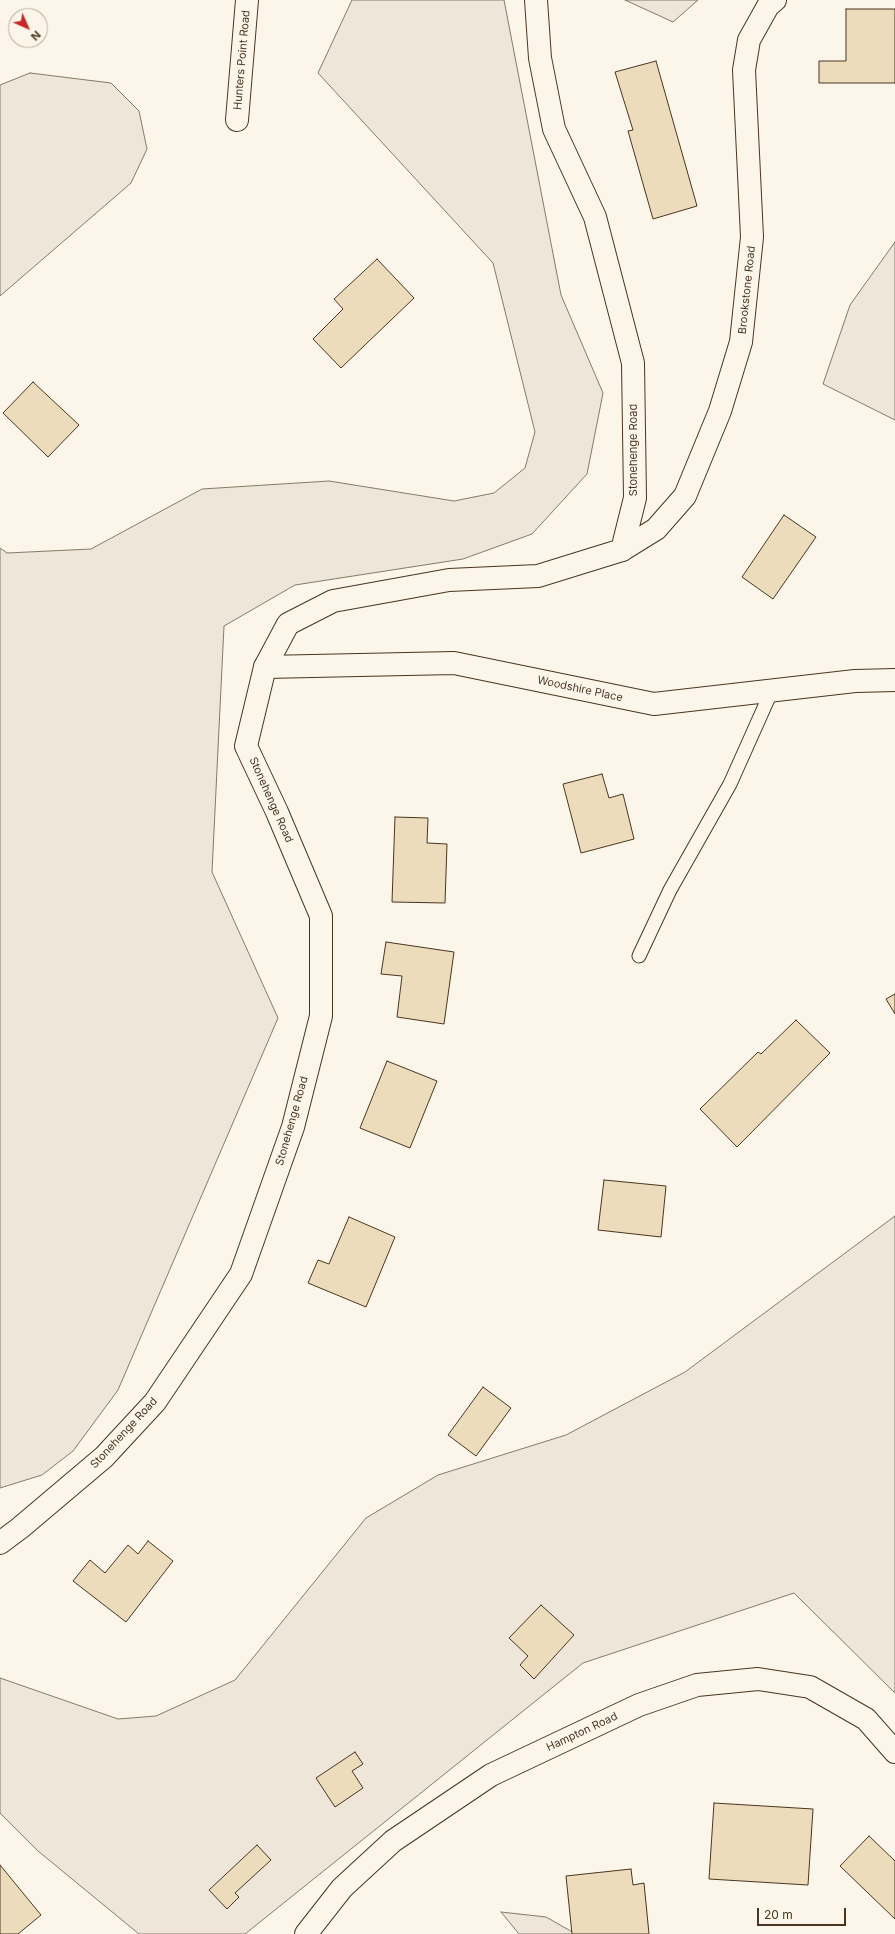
<!DOCTYPE html>
<html>
<head>
<meta charset="utf-8">
<style>
  body { margin:0 }
  #map { position:relative; width:895px; height:1934px; overflow:hidden; background:#fbf6e9; font-family:Inter,sans-serif }
  canvas { display:block }
  .north { position:absolute; left:8px; top:8px; width:40px; height:40px; box-sizing:border-box; background:#fbf6e9; border:1px solid #b4a999; border-radius:50%; rotate:135deg; font-size:11px; font-weight:700; line-height:16px; text-align:center; color:#4a3520 }
  .north::after { content:''; display:block; margin:auto; width:14px; height:18px; background:#c62828; clip-path:polygon(50% 0,100% 100%,50% 72%,0 100%) }
  .scale { position:absolute; left:757px; top:1908px; width:89px; height:18px; box-sizing:border-box; border:2px solid #4a3520; border-top:0; padding-left:5px; font-size:12px; line-height:14px; white-space:nowrap; color:#4a3520; -webkit-text-stroke:3px #fbf6e9; paint-order:stroke }
</style>
</head>
<body>
<div id="map">
<canvas width="895" height="1934"></canvas>
<div class="north">N</div>
<div class="scale">20 m</div>
</div>
<script>
const g = document.querySelector('canvas').getContext('2d');
g.lineJoin = 'round';
function fill(path, color) { g.fillStyle = color; g.fill(path, 'evenodd'); }
const poly = rows => new Path2D(rows.map(r => 'M' + r).join(''));
function stroke(path, color, width, dash) { g.strokeStyle = color; g.lineWidth = width; g.lineCap = dash ? 'butt' : 'round'; g.setLineDash(dash || []); g.stroke(path); }
function write(font, color, halo, rows, align = 'center') {
  g.font = font + ' Inter,sans-serif'; g.lineWidth = 3; g.setLineDash([]); g.textBaseline = 'middle'; g.strokeStyle = halo; g.fillStyle = color; for (const [text, x, y, turn = 0] of rows) {
    g.save(); g.translate(x, y); g.rotate((+turn || 0) * Math.PI / 180); g.textAlign = isNaN(turn) ? turn : align; if (halo) g.strokeText(text, 0, 0); g.fillText(text, 0, 0); g.restore();
  }
}
const green = poly([
  [352,0,504,0,561,295,603,393,587,474,532,534,463,559,295,585,224,626,212,872,278,1018,118,1390,73,1451,42,1475,0,1488,0,548,7,553,91,549,202,489,329,481,454,501,494,493,525,468,535,432,493,263,318,73,352,0],
  [625,0,698,0,673,22,625,0],
  [30,73,111,83,139,111,147,149,131,183,0,296,0,85,30,73],
  [895,242,895,420,823,384,850,305,895,242],
  [895,1216,895,1693,794,1593,583,1663,245,1934,139,1934,38,1851,0,1813,0,1678,118,1719,156,1716,235,1680,366,1518,438,1475,566,1435,685,1372,895,1216],
  [501,1912,546,1917,576,1934,519,1934,501,1912]
]);
fill(green, '#ede6d9');
stroke(green, '#887966', 1);
const building = poly([
  [846,9,895,9,895,83,819,83,819,61,846,61,846,9],
  [656,61,697,206,653,219,628,131,633,130,615,72,656,61],
  [377,259,414,298,341,368,313,339,343,309,334,299,377,259],
  [33,382,79,425,48,457,3,413,33,382],
  [784,515,816,537,773,599,742,577,784,515],
  [602,774,609,798,623,794,634,839,581,853,563,784,602,774],
  [395,817,428,818,427,843,447,844,445,903,392,902,395,817],
  [386,942,454,952,444,1024,397,1017,402,976,381,974,386,942],
  [895,994,895,1014,886,999,895,994],
  [796,1020,830,1053,737,1147,700,1109,758,1052,761,1054,796,1020],
  [387,1061,437,1081,410,1148,360,1128,387,1061],
  [604,1180,666,1186,661,1237,598,1230,604,1180],
  [349,1217,395,1237,366,1307,308,1283,318,1260,329,1264,349,1217],
  [483,1387,511,1408,476,1456,448,1435,483,1387],
  [148,1541,173,1561,126,1622,73,1581,90,1560,105,1573,128,1545,138,1554,148,1541],
  [541,1605,574,1635,534,1679,520,1665,528,1656,509,1638,541,1605],
  [355,1752,363,1764,352,1771,363,1788,335,1807,316,1778,355,1752],
  [714,1803,813,1809,808,1885,709,1879,714,1803],
  [869,1836,895,1861,895,1919,840,1866,869,1836],
  [257,1845,271,1860,235,1893,239,1897,227,1909,209,1890,257,1845],
  [0,1865,41,1915,18,1934,0,1934,0,1865],
  [631,1869,633,1885,644,1883,649,1934,572,1934,566,1876,631,1869]
]);
fill(building, '#ecdcbc');
stroke(building, '#4a3520', 1);
const service = poly([
  [639,956,670,890,730,784,772,690]
]);
const minor = poly([
  [237,120,247,0],
  [622,550,656,529,685,496,720,411,741,342,752,237,744,70,749,40,768,6,775,0],
  [265,667,454,663,654,704,855,681,895,680]
]);
const tertiary = poly([
  [0,1543,20,1528,104,1457,155,1402,241,1274,293,1127,321,1016,321,916,277,812,246,746,265,667,288,624,333,601,449,580,538,576,622,550,635,498,633,363,595,217,554,129,540,58,536,0],
  [306,1934,342,1888,393,1841,491,1775,639,1705,697,1685,758,1679,810,1687,866,1719,895,1752]
]);
stroke(service, '#4a3520', 15);
stroke(minor, '#4a3520', 24);
stroke(tertiary, '#4a3520', 24);
stroke(service, '#fbf6e9', 13);
stroke(minor, '#fbf6e9', 22);
stroke(tertiary, '#fbf6e9', 22);
write('11px', '#4a3520', '#fbf6e9', [
  ["Hunters Point Road",242,60,-85],
  ["Brookstone Road",747,290,-84],
  ["Stonehenge Road",634,450,-90],
  ["Woodshire Place",580,689,12],
  ["Stonehenge Road",271,800,66],
  ["Stonehenge Road",292,1121,-74],
  ["Stonehenge Road",124,1433,-47],
  ["Hampton Road",582,1732,-25]
]);
</script>
</body>
</html>
